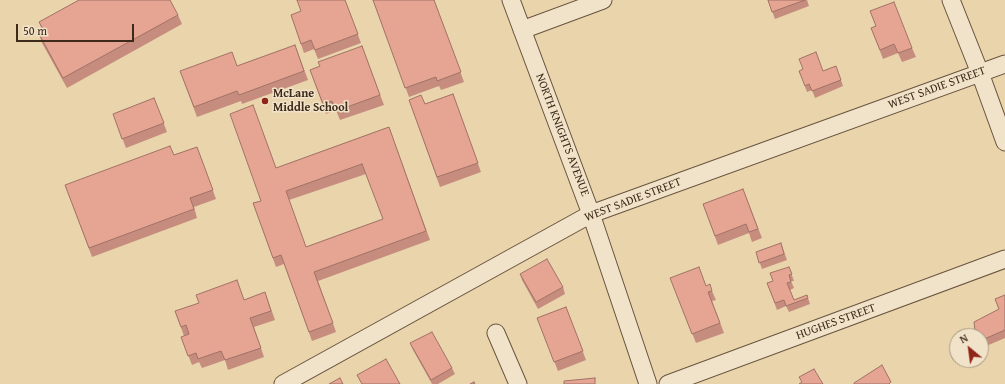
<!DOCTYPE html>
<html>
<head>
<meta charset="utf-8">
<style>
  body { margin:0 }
  #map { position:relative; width:1005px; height:384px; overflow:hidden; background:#e9d4ac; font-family:"Gentium Book Plus",serif }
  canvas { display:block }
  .north { position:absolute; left:949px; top:328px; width:40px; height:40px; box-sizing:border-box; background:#f1e3c9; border:1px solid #a99983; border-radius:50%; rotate:331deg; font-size:11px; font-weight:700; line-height:16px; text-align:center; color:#3e2a1a }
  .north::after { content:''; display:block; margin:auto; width:14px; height:18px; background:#8f2418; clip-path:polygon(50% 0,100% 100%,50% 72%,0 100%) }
  .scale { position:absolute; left:16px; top:24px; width:118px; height:18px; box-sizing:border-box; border:2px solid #3e2a1a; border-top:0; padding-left:5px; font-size:12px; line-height:14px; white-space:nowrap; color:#3e2a1a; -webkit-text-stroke:3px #f1e3c9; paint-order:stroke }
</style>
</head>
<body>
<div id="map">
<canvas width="1005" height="384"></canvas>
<div class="north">N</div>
<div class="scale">50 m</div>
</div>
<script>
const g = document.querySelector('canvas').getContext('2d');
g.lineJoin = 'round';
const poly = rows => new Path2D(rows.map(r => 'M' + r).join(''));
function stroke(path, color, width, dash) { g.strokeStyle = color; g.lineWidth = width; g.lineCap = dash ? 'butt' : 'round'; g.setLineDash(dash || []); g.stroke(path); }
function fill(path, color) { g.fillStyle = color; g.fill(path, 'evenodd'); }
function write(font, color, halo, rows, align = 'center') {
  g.font = font + ' "Gentium Book Plus",serif'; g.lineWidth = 3; g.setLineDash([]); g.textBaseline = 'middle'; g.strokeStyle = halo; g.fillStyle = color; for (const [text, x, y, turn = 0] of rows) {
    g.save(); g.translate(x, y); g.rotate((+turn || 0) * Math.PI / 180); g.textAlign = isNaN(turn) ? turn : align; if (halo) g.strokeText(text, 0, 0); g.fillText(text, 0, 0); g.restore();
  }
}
const street = poly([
  [511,0,591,214,648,384],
  [951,0,980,73,1005,142],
  [522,30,603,0],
  [496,333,518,384],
  [283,384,591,214,1005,64],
  [668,384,1005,259]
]);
stroke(street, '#69543e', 19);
stroke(street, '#f1e3c9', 17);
fill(poly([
  [345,0,361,43,318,59,314,49,304,53,291,15],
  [373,0,434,0,464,82,441,90,439,86,409,97],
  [768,0,807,0,809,6,775,19],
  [870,11,912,48,916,57,902,62,898,53,883,59,871,28,876,26],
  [178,15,182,24,67,88,42,43,39,34,43,32,39,22],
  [295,45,308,80,242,104,241,101,197,117,180,71,237,66],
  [362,46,384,105,340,120,336,110,326,114,310,70,320,66],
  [836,66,843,86,815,98,812,90,807,92,799,71,823,71],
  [453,94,481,172,440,187,409,100,425,104],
  [154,98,167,132,126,148,113,114],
  [389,127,430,240,318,281,336,332,312,341,284,264,276,267,253,203,261,201,276,168],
  [366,174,383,219,306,247,289,200],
  [197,147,216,199,194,207,197,218,92,257,65,185,174,155],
  [743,189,762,238,752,242,749,233,718,245,703,204],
  [781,243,787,260,762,269,756,252],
  [789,267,794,281,791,281,794,288,790,290,794,300,807,295,810,304,789,312,786,306,777,310,767,283,773,281],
  [520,274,563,287,565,294,538,309,522,280],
  [706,286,712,291,716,300,712,301,724,333,696,343,674,288],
  [265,292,275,320,254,327,264,357,228,370,225,360,202,368,199,362,192,365,181,337,184,336,175,311,244,300],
  [1005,295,1005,338,984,347,981,339,981,336,977,336,975,331,999,310,995,299],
  [566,307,586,360,558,371,537,318],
  [410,343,452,368,455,374,438,384,432,384,413,350]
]), '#c68d7e');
const building = poly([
  [79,0,170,0,178,15,63,78,39,34,44,31,39,22,79,0],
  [297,0,345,0,358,34,315,50,311,40,301,44,291,15,301,11,297,0],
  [373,0,434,0,461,72,437,81,436,77,405,88,373,0],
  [768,0,805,0,772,12,768,0],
  [894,2,912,48,898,53,894,44,880,50,871,28,876,26,870,11,894,2],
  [295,45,304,71,239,95,237,91,194,107,180,71,232,52,237,66,295,45],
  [362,46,380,95,336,111,332,101,323,104,310,70,320,66,318,62,362,46],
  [816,52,823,71,836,66,841,80,812,91,809,84,805,86,799,71,803,69,799,59,816,52],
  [453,94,478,163,437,177,409,100,421,95,425,104,453,94],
  [154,98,164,123,122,139,113,114,154,98],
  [253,105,276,168,389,127,426,231,314,272,333,323,309,332,281,255,273,258,253,203,261,201,230,114,253,105],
  [362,164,383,219,306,247,286,191,362,164],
  [170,146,174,155,197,147,213,190,190,198,194,209,89,248,65,185,170,146],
  [743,189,758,229,749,232,746,224,715,236,703,204,743,189],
  [781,243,784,254,759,263,756,252,781,243],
  [547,259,563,287,536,302,520,274,547,259],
  [699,267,706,286,710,284,712,291,708,292,720,323,692,334,670,278,699,267],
  [789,267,792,274,789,275,791,282,787,283,794,300,807,295,808,298,786,306,784,300,775,303,767,283,773,281,770,273,789,267],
  [237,280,244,300,265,292,271,311,250,318,261,348,225,360,221,351,198,359,196,353,188,356,181,337,189,334,186,325,181,327,175,311,199,303,196,295,237,280],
  [1005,295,1005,330,982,340,981,336,980,336,977,330,975,331,974,322,999,309,995,299,1005,295],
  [566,307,583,351,554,362,537,318,566,307],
  [432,332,452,368,431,380,410,343,432,332],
  [386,359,400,384,362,384,357,375,386,359],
  [882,365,891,382,889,384,854,384,854,383,882,365],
  [814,369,823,384,799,384,802,382,799,377,814,369],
  [340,378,343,384,329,384,340,378],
  [595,378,595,384,564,384,564,381,595,378],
  [474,382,475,384,470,384,474,382]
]);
fill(building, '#e6a492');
stroke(building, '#a17366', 1);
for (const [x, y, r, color] of [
  [265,101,4,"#8f2418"]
]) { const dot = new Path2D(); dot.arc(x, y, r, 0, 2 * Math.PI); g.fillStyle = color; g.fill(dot); stroke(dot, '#f1e3c9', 1.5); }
write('12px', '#3e2a1a', '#f1e3c9', [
  ["WEST SADIE STREET",937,88,-20],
  ["NORTH KNIGHTS AVENUE",562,135,69],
  ["WEST SADIE STREET",633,200,-21],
  ["HUGHES STREET",836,322,-20]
]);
write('bold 12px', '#3e2a1a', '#f1e3c9', [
  ["McLane",273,94],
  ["Middle School",273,108]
], 'left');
</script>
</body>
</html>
